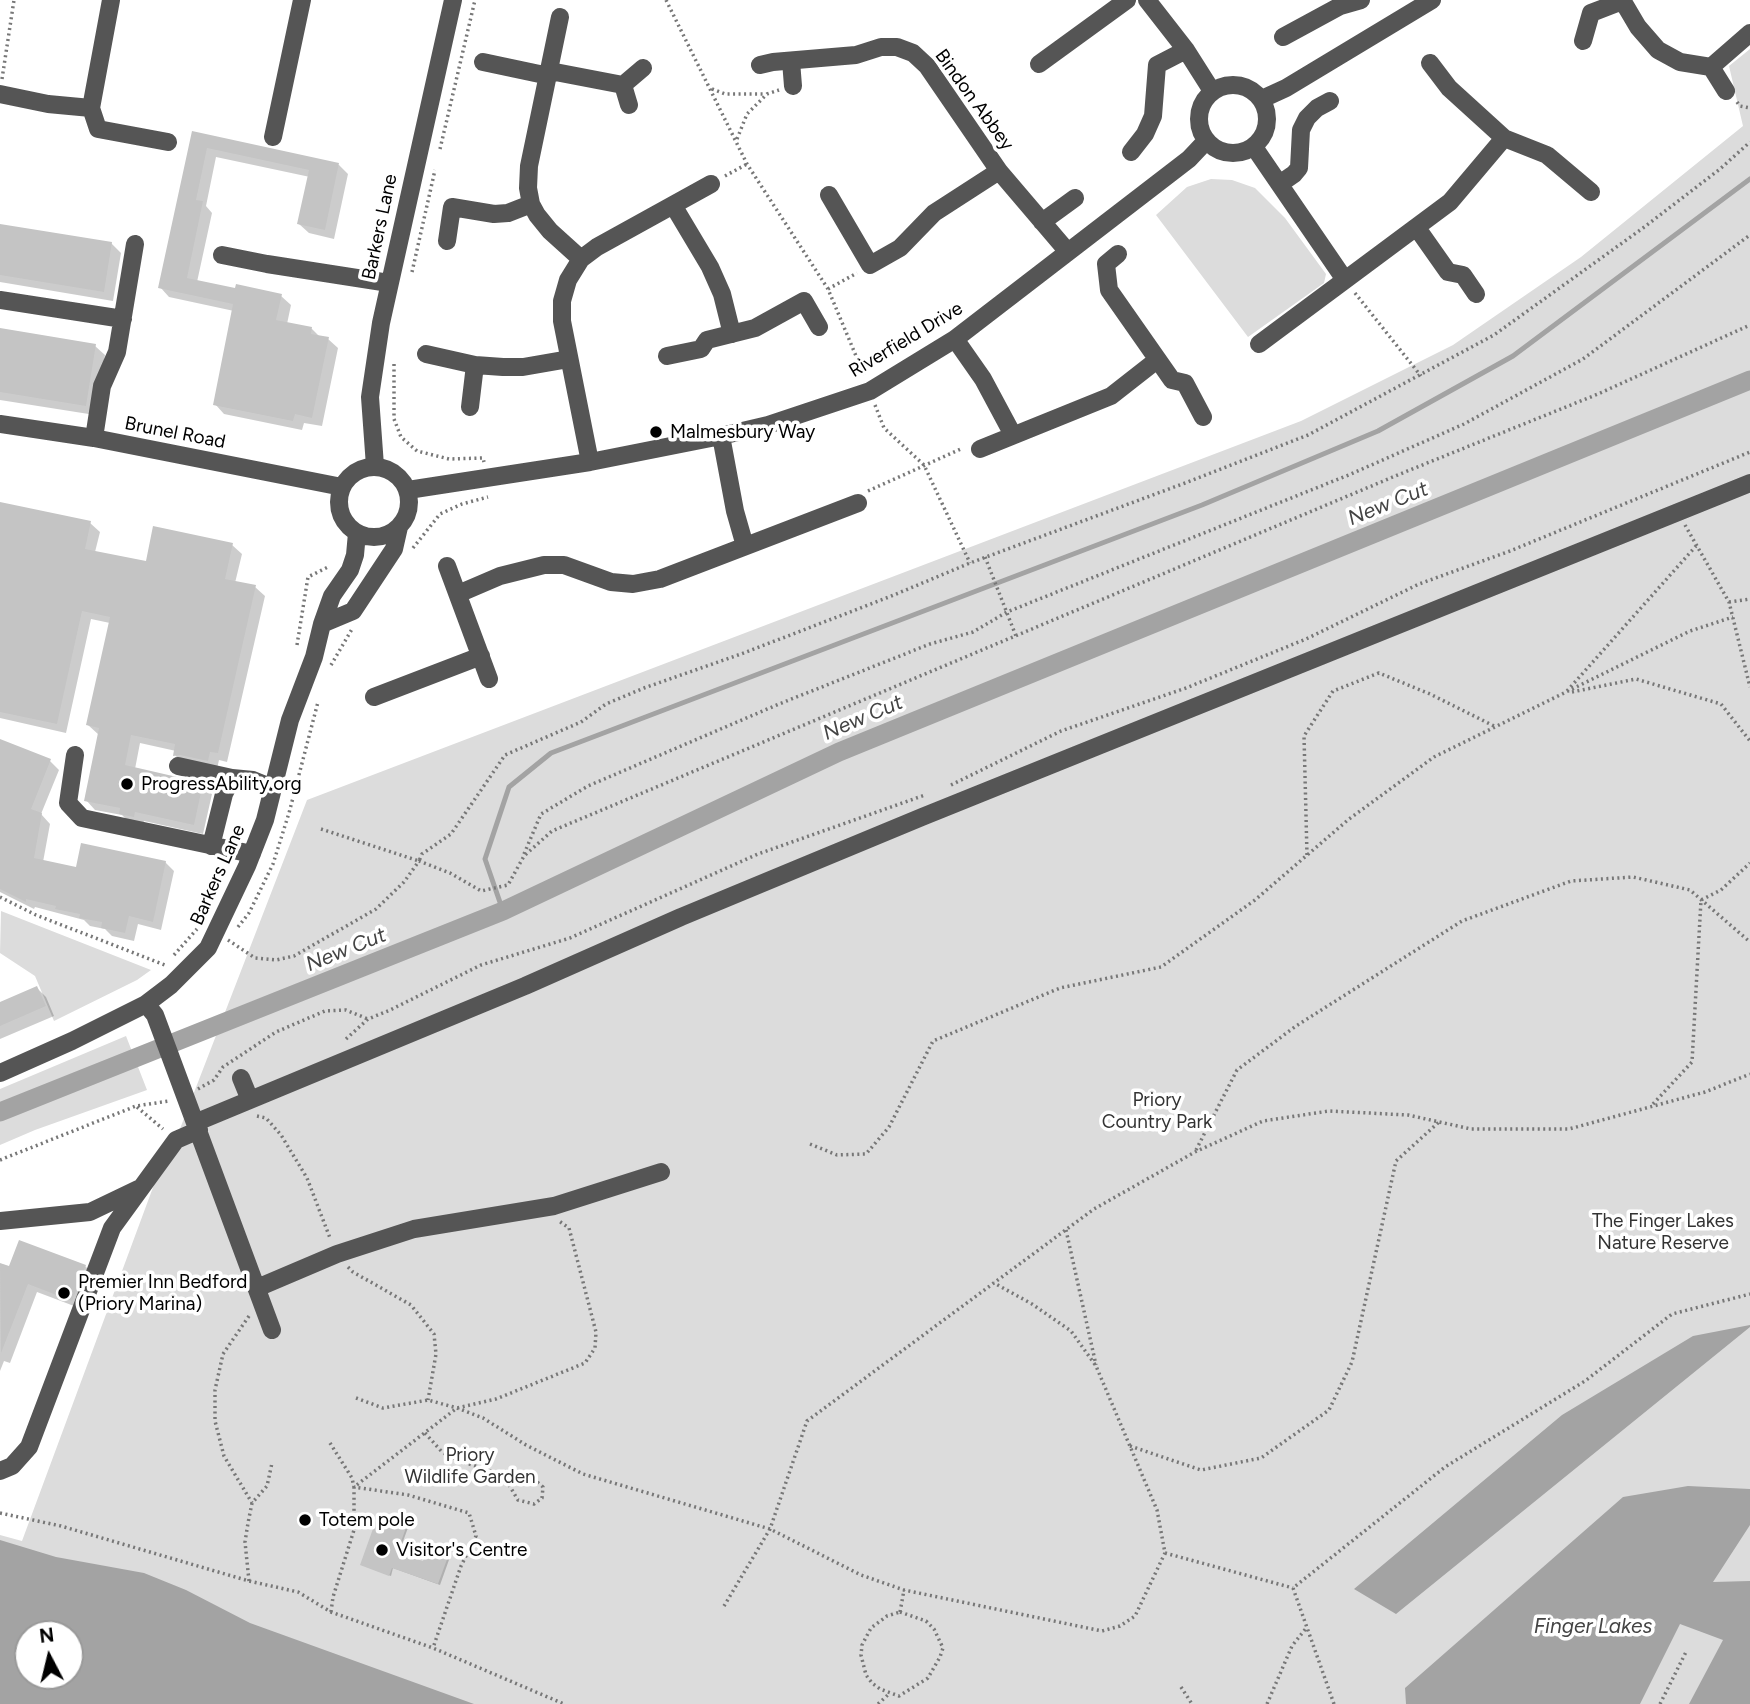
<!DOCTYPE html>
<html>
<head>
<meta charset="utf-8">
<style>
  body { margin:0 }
  #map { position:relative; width:1750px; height:1704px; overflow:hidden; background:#fff; font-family:Figtree,sans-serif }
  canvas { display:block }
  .north { position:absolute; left:14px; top:1620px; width:70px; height:70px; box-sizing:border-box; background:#fff; border:2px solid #999; border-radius:50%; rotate:353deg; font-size:19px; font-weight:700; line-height:28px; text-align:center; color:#000 }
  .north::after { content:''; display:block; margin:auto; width:24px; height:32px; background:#000; clip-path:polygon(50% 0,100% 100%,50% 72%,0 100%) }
</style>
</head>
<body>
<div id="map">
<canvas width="1750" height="1704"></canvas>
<div class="north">N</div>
</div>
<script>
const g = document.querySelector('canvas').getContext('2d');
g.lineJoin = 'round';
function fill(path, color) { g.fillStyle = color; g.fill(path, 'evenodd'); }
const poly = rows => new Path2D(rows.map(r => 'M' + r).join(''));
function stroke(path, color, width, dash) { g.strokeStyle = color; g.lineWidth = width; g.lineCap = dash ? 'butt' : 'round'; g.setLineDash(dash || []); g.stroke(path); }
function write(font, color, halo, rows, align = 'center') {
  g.font = font + ' Figtree,sans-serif'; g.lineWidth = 7; g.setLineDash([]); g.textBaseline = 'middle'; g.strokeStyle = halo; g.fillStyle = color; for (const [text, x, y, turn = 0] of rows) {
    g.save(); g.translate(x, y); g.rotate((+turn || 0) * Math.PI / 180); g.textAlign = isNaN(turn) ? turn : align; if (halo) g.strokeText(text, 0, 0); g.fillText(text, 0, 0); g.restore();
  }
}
fill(poly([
  [1750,49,1750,1704,0,1704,0,1535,22,1541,155,1182,166,1165,307,800,1301,421,1453,345,1581,257,1743,126,1729,66],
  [28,1634,70,1634,70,1676,28,1676],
  [1211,179,1232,180,1255,188,1285,218,1326,274,1324,283,1248,337,1156,215,1187,187],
  [1,911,151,970,137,980,54,1021,35,976,0,953],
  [126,1036,147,1090,35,1130,0,1145,0,1089]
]), '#dcdcdc');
fill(poly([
  [1750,1325,1750,1327,1396,1614,1354,1589,1562,1415,1693,1336],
  [1688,1486,1750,1489,1750,1525,1713,1582,1750,1581,1750,1704,1689,1704,1723,1640,1680,1624,1640,1704,1406,1704,1405,1688,1623,1497],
  [0,1540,56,1557,144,1573,186,1590,250,1623,474,1704,0,1704],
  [28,1634,70,1634,70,1676,28,1676]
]), '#a3a3a3');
fill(poly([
  [194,133,339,165,348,174,334,239,309,233,299,224,310,177,216,157,206,206,212,213,197,282,237,290,281,296,291,305,287,324,312,329,320,337,328,339,338,348,322,426,304,423,302,430,224,414,215,404,234,311,169,297,160,287],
  [0,226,111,243,121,253,113,301,0,282],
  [0,330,95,346,105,355,95,415,0,400],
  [0,504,90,523,100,532,95,552,147,564,232,545,242,554,235,583,255,587,265,596,227,762,219,760,217,769,184,765,175,755,176,751,140,743,135,769,202,785,212,794,203,834,144,821,143,826,130,823,122,815,95,810,86,800,99,735,88,725,110,623,91,619,66,733,0,718],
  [0,741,50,761,59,770,41,814,50,824,43,862,78,869,165,862,174,871,161,930,138,924,134,941,112,936,105,929,90,926,84,920,35,907,34,909,0,892],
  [37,988,46,997,54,1016,0,1039,0,1004],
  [0,1264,10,1268,85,1266,95,1276,82,1309,37,1292,10,1363,4,1361,0,1371],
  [407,1523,409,1525,398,1555,424,1563,448,1556,450,1557,440,1585,393,1568,391,1576,362,1565]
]), '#0003');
stroke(poly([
  [503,911,485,859,509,787,551,753,1202,505,1378,431,1513,356,1750,179]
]), '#a3a3a3', 5);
stroke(poly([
  [0,1112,503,911,839,752,1750,380]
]), '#a3a3a3', 19);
fill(poly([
  [192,131,339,163,325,230,297,224,309,170,207,148,196,200,203,201,187,278,235,288,236,284,282,294,276,320,312,327,311,334,329,337,312,418,295,414,293,421,213,405,233,304,158,288],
  [0,224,112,242,104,292,0,275],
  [0,328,96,344,86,406,0,392],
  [0,502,91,521,85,549,146,561,153,526,233,543,225,579,256,585,218,753,210,752,208,761,180,755,173,756,175,744,131,735,125,765,203,783,194,825,135,812,134,817,119,814,120,808,84,801,99,728,86,725,110,617,82,611,57,724,0,712],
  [0,739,51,759,31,809,42,813,34,858,76,867,81,843,166,861,153,922,129,916,125,933,101,928,102,922,79,918,80,914,55,909,56,906,26,899,26,902,0,889],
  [37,986,46,1006,0,1026,0,1002],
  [19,1240,86,1265,72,1301,28,1284,1,1353,0,1263,9,1266],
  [379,1512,408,1522,397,1553,423,1561,428,1547,449,1554,438,1584,392,1568,389,1576,360,1565]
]), '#c4c4c4');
stroke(poly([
  [666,0,747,164,828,289,864,375],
  [2,79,14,0],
  [712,89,725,94,765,94],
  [1737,102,1740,106,1750,108],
  [737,139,747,114,767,94,779,90],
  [440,149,475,0],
  [725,176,747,164],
  [412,272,435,170],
  [828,289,857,273],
  [1355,293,1421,376],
  [394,364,394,419,401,437,417,451,449,459,483,458,484,462],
  [875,405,884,428,924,465,970,563],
  [868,491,963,448],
  [1685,525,1729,602,1750,687],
  [413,548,440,514,462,504,488,497],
  [985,557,1016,636],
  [1729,602,1750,599],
  [297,645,308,577,330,566],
  [331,665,352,629],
  [1567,691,1696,546],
  [1572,692,1636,679,1721,704,1750,741],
  [951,785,1061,731,1186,688,1306,639,1419,584,1510,551,1750,452],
  [321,829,419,861,422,854,451,834,505,755,581,722,606,704,644,688,741,654,889,597,970,563,1185,483,1308,435,1494,335,1643,228,1720,169,1750,142],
  [524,854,541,814,588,786,779,704,930,644,973,632,1007,612,1351,474,1464,424,1583,359,1750,235],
  [1307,855,1304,736,1333,691,1379,673,1430,694,1496,727],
  [0,897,36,915,165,965],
  [238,927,249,913,273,864,289,813,318,702],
  [228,940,255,958,276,960,294,956,376,909,404,882,419,861,450,873,481,891,508,885,524,856,552,831,1400,474,1598,394,1750,325],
  [174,955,197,929],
  [346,1039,368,1019,390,1010,481,965,570,938,758,854,925,795],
  [198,1089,214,1080,223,1067,276,1032,325,1011,346,1010,368,1019],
  [1653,1104,1692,1062,1701,900,1721,890,1750,863],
  [137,1107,163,1129],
  [257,1116,266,1118,281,1135,307,1178,330,1238],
  [810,1144,837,1155,866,1154,889,1127,933,1041,1060,988,1161,967,1255,900,1349,819,1434,757,1690,631,1733,617],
  [1196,1150,1237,1070,1296,1026,1462,921,1571,881,1633,877,1690,890,1750,942],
  [0,1160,136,1106,169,1101],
  [1066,1230,1096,1365],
  [348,1267,353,1272,411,1305,434,1334,436,1354,428,1400],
  [249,1316,223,1354,215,1390,215,1421,224,1456,252,1503],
  [356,1398,383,1408,428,1400,457,1408,483,1418,526,1445,583,1474,770,1529,861,1575,904,1590,1102,1631,1120,1626,1135,1616,1165,1553,1157,1510,1096,1366,1071,1331,1032,1304,994,1283],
  [425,1433,443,1453,466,1463,503,1475,535,1480,543,1487,542,1498,534,1504,518,1500,503,1475],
  [330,1443,352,1478,354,1487,408,1495,469,1513,476,1536,461,1566,433,1648],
  [1130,1446,1201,1470,1261,1458,1329,1410,1352,1362,1396,1161,1439,1122],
  [0,1513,61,1526,249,1581,298,1592,331,1612,433,1648,564,1704],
  [1165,1553,1293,1588],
  [249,1581,245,1542,248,1523,252,1503,267,1486,272,1463],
  [724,1606,770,1529,807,1421,1094,1209,1195,1152,1263,1121,1329,1111,1408,1115,1471,1129,1569,1129,1705,1092,1750,1074],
  [331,1612,333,1597,354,1530,354,1487,457,1408,496,1399,585,1363,595,1348,596,1332,569,1228,559,1221],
  [900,1612,926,1621,934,1629,943,1648,940,1657,928,1678,899,1696,880,1689,872,1683,866,1675,861,1655,862,1645,871,1628,887,1616,900,1612],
  [900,1612,904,1590],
  [1181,1687,1192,1704],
  [878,1704,890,1693],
  [1267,1704,1292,1646,1307,1627],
  [1334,1704,1293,1588,1445,1467,1585,1381,1672,1314,1750,1294],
  [1660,1704,1687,1650]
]), '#777', 3.5, [2, 3.5]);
stroke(poly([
  [1147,0,1186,50,1212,91],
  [1622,0,1638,27,1658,50,1680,62,1711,67,1726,91],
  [560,17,529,166,528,188,531,204,537,215,550,231,581,259],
  [1283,37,1340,6,1361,0],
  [1583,41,1591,13,1622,1],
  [791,61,793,86],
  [483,62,549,76],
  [1430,63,1449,88,1504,138,1547,155,1591,192],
  [1039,64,1127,0],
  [760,65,773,62,856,55,881,47,897,47,913,53,927,66,999,171,1068,252],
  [1711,67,1750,33],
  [550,71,623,85,643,68],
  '1199 119a34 34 0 1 1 68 0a34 34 0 1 1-68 0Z',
  [623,85,629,105],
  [0,94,48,104,91,108,111,0],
  [1262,99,1286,88,1432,0],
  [91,108,98,129,168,142],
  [273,137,302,0],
  [1254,147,1345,280],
  [1131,152,1145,134,1153,116,1157,65,1186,50],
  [1281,183,1294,174,1299,168,1301,130,1307,118,1317,108,1330,101],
  [829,195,870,265,900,248,934,213,999,171],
  [673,205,710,267,722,294,732,334],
  [1042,222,1075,198],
  [1417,228,1448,272,1463,275,1476,294],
  [447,241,452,207,494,214,508,213,531,204],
  [1118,254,1106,264,1109,290,1172,380,1185,383,1203,417],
  [222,255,267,264,389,283],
  [0,300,123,319],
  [955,339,983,379,1013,435],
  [1259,344,1450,202,1504,138],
  [426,354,475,365,503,367,523,367,569,359],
  [667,356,701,349,707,340,755,328,804,301,819,327],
  [470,407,475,365],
  [0,424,94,438,342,487],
  [721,436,735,511,745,546],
  [94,438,102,386,117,352,135,244],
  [980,449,1111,396,1157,360],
  [590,462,562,321,562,301,568,280,581,259,597,247,711,184],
  [375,466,370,397,381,323,453,0],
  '339 502a35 35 0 1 1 70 0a35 35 0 1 1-70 0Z',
  [408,490,590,462,721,436,768,425,870,391,955,339,1189,159,1206,141],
  [447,566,489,679],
  [458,594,500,576,544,565,564,565,611,582,633,584,660,579,858,503],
  [322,624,353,611,394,549,399,527],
  [374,697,481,656],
  [75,755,68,803,82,818,252,854],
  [178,766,232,778],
  [211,846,224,794,232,778,253,780,273,788],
  [146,1004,155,1015,272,1330],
  [0,1073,72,1041,146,1004,171,985,208,948,247,866,265,820,290,720,314,657,322,624,332,596,350,570,355,555,357,533],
  [241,1078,250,1100],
  [197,1122,525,986,681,917,922,817,1750,483],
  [0,1221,90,1212,138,1189],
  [257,1288,337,1254,414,1229,554,1206,661,1172],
  [0,1471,12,1466,29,1447,112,1228,176,1140,199,1130]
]), '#555', 18);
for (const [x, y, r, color] of [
  [656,432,7,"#000"],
  [127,784,7,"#000"],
  [64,1293,7,"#000"],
  [305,1520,7,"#000"],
  [382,1550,7,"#000"]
]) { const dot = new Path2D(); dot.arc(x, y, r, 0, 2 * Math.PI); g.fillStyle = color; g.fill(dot); stroke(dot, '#fff', 2.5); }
write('19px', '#000', '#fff', [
  ["Bindon Abbey",974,100,54],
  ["Barkers Lane",380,227,-78],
  ["Riverfield Drive",906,340,-31],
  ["Brunel Road",175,433,11],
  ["Barkers Lane",218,875,-66]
]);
write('19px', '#000', '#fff', [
  ["Malmesbury Way",670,432],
  ["ProgressAbility.org",141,784],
  ["Premier Inn Bedford",78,1282],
  ["(Priory Marina)",78,1304],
  ["Totem pole",319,1520],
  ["Visitor's Centre",396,1550]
], 'left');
write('19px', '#333', '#fff', [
  ["Priory",1157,1100],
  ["Country Park",1157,1122],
  ["The Finger Lakes",1663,1221],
  ["Nature Reserve",1663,1243],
  ["Priory",470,1455],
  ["Wildlife Garden",470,1477]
]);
write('italic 21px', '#444', '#fff', [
  ["New Cut",1388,504,-22],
  ["New Cut",863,718,-23],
  ["New Cut",346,950,-22],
  ["Finger Lakes",1593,1627]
]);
</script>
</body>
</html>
